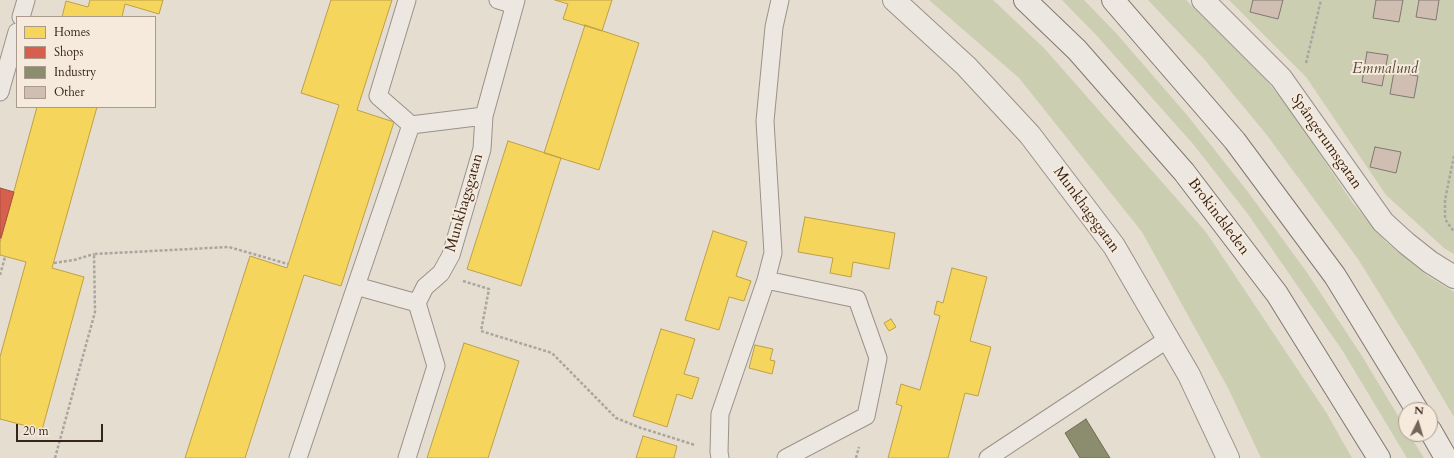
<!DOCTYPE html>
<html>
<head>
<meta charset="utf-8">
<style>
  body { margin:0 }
  #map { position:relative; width:1454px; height:458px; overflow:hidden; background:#e6ddd1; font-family:Cardo,serif }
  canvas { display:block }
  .legend { position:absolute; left:16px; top:16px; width:140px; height:92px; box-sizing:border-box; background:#f5eadb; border:1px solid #a99a8d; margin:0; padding:5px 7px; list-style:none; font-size:12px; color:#362319 }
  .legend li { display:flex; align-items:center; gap:8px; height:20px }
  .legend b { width:20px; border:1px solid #a99a8d }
  .north { position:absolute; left:1398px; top:402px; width:40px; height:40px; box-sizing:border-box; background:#f5eadb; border:1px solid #a99a8d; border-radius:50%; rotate:5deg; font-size:11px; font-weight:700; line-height:16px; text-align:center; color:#362319 }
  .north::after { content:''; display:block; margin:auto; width:14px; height:18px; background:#746459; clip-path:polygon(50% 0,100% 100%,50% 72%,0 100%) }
  .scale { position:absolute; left:16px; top:424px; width:87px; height:18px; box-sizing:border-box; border:2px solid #362319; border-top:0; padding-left:5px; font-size:12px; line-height:14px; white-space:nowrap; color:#362319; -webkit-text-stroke:3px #f5eadb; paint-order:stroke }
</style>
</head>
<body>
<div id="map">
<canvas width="1454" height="458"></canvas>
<ul class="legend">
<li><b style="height:11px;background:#f6d55c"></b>Homes</li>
<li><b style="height:11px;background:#d6604d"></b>Shops</li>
<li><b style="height:11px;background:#8c8c6e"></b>Industry</li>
<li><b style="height:11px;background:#d0beb2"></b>Other</li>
</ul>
<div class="north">N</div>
<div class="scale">20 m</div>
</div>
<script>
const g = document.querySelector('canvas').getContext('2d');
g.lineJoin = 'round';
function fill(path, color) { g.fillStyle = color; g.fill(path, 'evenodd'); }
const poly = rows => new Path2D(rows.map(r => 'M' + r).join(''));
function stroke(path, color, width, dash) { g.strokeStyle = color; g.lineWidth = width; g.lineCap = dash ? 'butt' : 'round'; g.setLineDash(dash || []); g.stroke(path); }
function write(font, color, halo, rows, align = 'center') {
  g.font = font + ' Cardo,serif'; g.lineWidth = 4; g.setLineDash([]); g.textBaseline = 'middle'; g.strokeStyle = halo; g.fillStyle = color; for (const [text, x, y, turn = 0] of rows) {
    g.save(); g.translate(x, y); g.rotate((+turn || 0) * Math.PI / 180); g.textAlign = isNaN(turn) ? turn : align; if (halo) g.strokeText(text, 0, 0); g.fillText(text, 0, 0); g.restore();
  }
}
fill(poly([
  [929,0,993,0,1044,48,1206,232,1326,412,1352,458,1261,458,1228,388,1142,232,1019,78],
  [1062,0,1084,0,1116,33,1187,115,1248,192,1306,271,1362,356,1406,429,1406,434,1409,434,1424,458,1407,458,1342,350,1247,213,1193,144,1097,36],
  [1148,0,1186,0,1267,81,1293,114,1352,202,1386,242,1428,276,1454,292,1454,417,1415,351,1358,259,1266,134,1204,59],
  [1229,0,1454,0,1454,254,1445,249,1386,195,1306,77]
]), '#ccceb2');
const homes = poly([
  [90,0,163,0,159,14,125,4,122,17,62,17,66,1,88,7,90,0],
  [331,0,392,0,357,110,394,122,341,286,304,275,245,458,185,458,250,256,287,268,339,105,301,93,331,0],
  [555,0,612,0,602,31,563,19,568,4,555,0],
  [585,25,639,43,599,170,544,153,585,25],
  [37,107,97,107,52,268,84,277,42,430,0,419,0,357,26,262,0,255,0,242,37,107],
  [508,141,561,158,521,286,467,269,508,141],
  [805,217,895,233,889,269,853,262,851,277,830,273,833,258,798,252,805,217],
  [713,231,747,242,736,276,751,281,744,301,729,297,719,330,685,320,713,231],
  [952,268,987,277,970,341,991,347,978,396,965,393,948,458,888,458,902,406,896,404,901,384,920,390,940,316,934,314,937,301,943,303,952,268],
  [891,319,896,327,889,331,884,323,891,319],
  [661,329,695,339,684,374,699,378,692,399,677,394,667,427,633,416,661,329],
  [464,343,519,361,488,458,427,458,464,343],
  [755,345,773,349,770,360,775,361,772,374,749,368,755,345],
  [643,436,677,446,674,458,636,458,643,436]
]);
fill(homes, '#f6d55c');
stroke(homes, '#bca048', 1);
const shops = poly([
  [0,188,14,192,1,238,0,238,0,188]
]);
fill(shops, '#d6604d');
stroke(shops, '#a64e3d', 1);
const industry = poly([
  [1086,419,1110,458,1080,458,1065,433,1086,419]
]);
fill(industry, '#8c8c6e');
stroke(industry, '#726c54', 1);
const building = poly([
  [1253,0,1283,0,1278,19,1250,12,1253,0],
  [1376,0,1403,0,1399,22,1373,18,1376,0],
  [1419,0,1439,0,1436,20,1416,17,1419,0],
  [1367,52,1388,55,1382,86,1362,82,1367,52],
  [1394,72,1418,76,1414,98,1390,94,1394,72],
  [1375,147,1401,152,1396,173,1370,167,1375,147]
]);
fill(building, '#d0beb2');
stroke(building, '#807871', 1);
const lane = poly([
  [407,0,378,96,411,125],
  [498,0,514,5],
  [21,17,26,0],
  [0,92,17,32],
  [484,116,411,125,356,286,417,303,425,287,441,273,451,255,482,149,484,116,516,0],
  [766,280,773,253,765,121,774,27,780,0],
  [298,458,356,286],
  [407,458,436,366,417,303],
  [720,458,719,452,720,414,766,280,857,299,878,358,866,416,786,458],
  [988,458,1168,339]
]);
const street = poly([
  [894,0,966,66,1030,135,1114,246,1189,375,1228,458],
  [1203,0,1281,78,1383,222,1406,243,1430,262,1454,277]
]);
const secondary = poly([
  [1025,0,1077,50,1184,172,1277,294,1379,458],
  [1113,0,1235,141,1335,276,1417,410],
  [1430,430,1446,458]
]);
stroke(lane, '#99928a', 19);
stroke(street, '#99928a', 24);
stroke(secondary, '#807871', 24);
stroke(poly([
  [1306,63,1321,0],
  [1454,156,1445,200,1445,219,1454,232],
  [54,263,74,260,94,254],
  [0,275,5,257],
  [463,281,489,289,481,331,552,353,616,418,641,428,695,445],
  [55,458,95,312,94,254,229,247,288,264],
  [856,458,859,447]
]), '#aaa59f', 2.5, [3, 2]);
stroke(lane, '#ece7e0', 17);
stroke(street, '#ece7e0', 22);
stroke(secondary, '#ece7e0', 22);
write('italic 15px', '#564b39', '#f5eadb', [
  ["Emmalund",1385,70]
]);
write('15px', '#362319', '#f5eadb', [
  ["Spångerumsgatan",1326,142,55],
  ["Munkhagsgatan",465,203,-74],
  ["Munkhagsgatan",1086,210,54],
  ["Brokindsleden",1218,217,53]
]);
</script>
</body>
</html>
